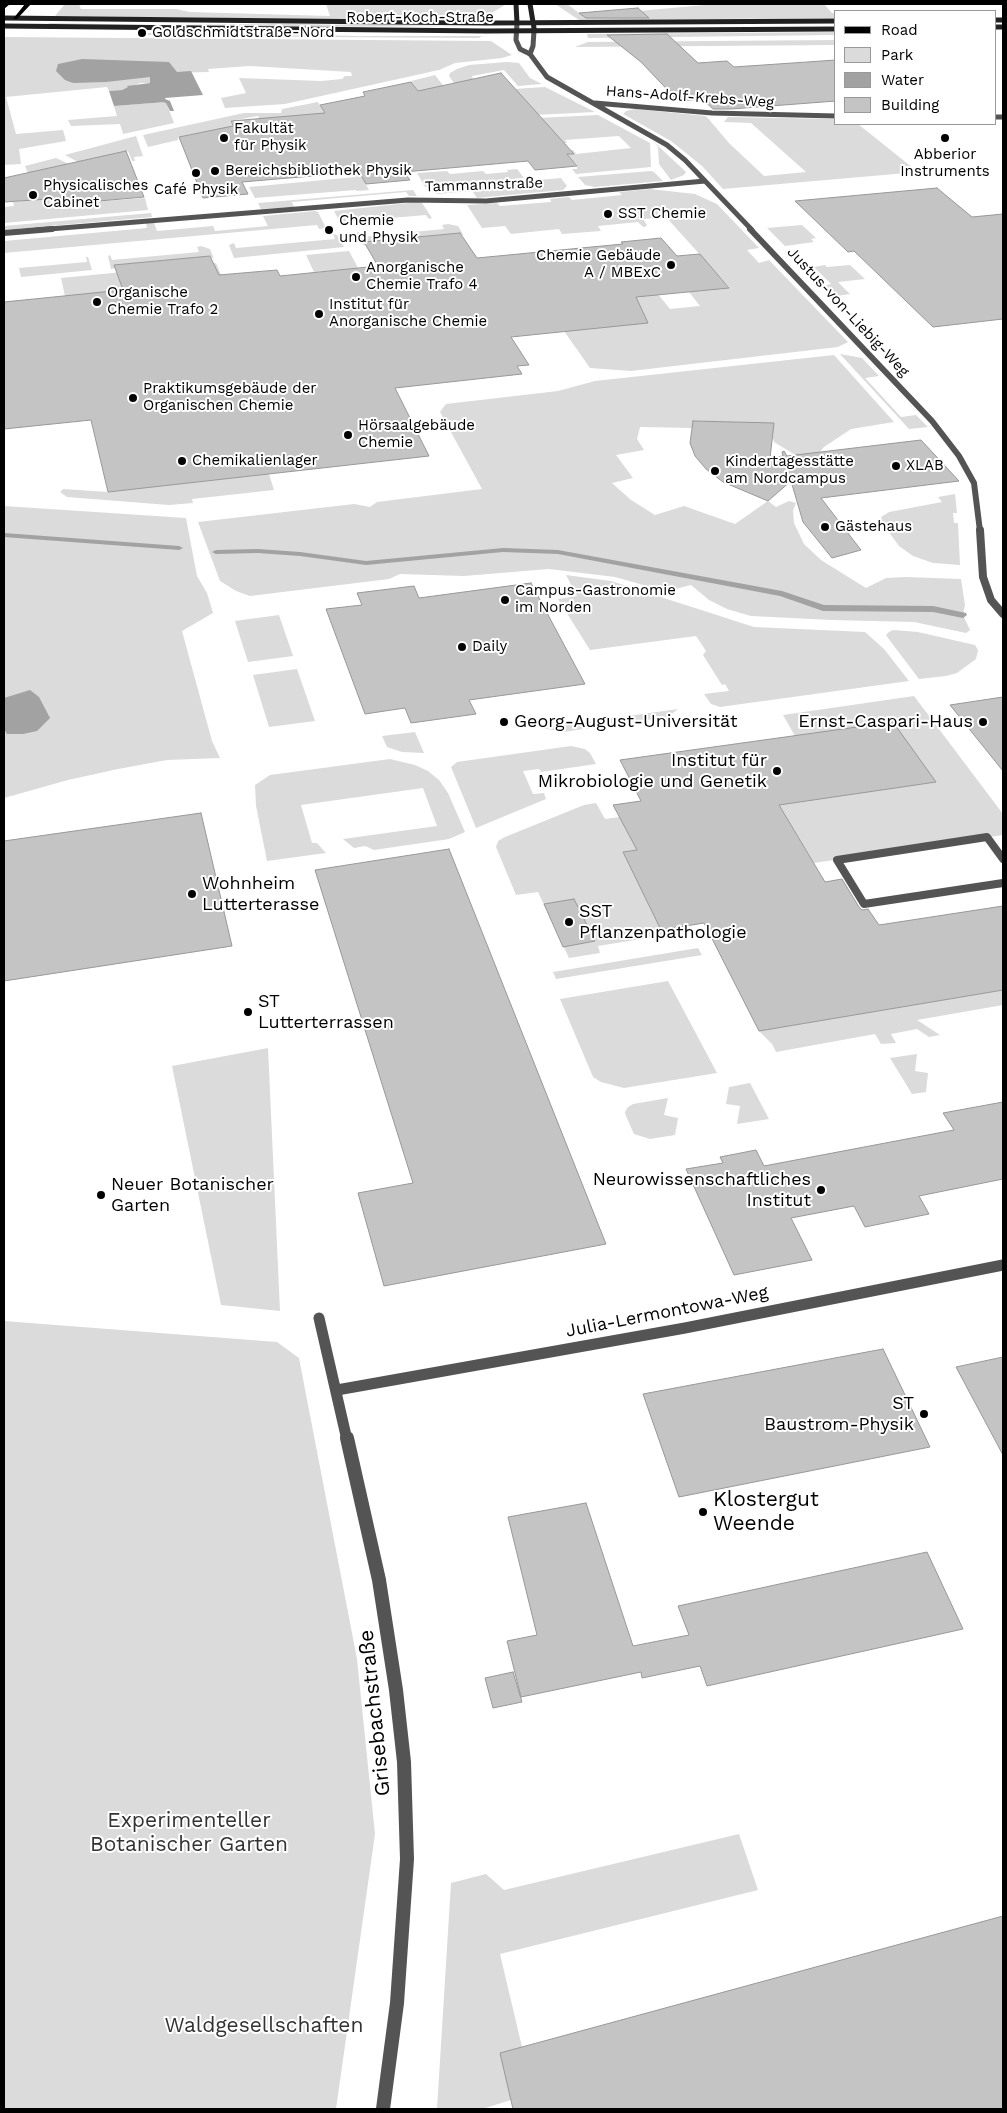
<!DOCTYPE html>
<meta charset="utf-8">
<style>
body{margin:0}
#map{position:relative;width:1007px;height:2113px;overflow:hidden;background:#fff;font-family:"Work Sans",sans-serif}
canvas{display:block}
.frame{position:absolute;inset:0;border:5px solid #000;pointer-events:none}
.legend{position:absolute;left:834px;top:10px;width:162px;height:115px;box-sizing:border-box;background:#fff;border:1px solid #999;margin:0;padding:6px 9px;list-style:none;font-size:15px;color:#000}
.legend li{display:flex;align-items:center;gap:10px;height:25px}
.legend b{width:25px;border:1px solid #999}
</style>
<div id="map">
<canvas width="1007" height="2113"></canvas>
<div class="frame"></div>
<ul class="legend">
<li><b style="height:6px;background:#000"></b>Road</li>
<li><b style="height:14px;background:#dbdbdb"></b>Park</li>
<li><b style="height:14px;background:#a2a2a2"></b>Water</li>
<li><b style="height:14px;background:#c4c4c4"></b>Building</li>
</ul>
</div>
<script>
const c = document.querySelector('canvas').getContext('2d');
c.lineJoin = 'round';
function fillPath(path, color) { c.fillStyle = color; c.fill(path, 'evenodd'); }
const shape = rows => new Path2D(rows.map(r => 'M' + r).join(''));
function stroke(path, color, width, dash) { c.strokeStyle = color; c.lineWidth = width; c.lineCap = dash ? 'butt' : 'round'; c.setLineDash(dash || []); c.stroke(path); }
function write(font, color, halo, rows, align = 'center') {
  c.font = font + ' "Work Sans",sans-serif'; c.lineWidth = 4; c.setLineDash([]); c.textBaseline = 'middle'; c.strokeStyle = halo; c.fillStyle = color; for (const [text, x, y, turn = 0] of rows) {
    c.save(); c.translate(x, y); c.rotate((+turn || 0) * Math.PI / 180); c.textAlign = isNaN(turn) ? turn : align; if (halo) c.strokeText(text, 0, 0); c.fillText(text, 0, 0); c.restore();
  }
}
fillPath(shape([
 [65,4,79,4,81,9,176,9,190,12,330,16,326,4,505,5,478,21,55,16],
 [555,4,567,4,583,16,716,4,824,4,832,13,836,13,836,18,579,20],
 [49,23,159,25,286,24,479,26,263,27,48,25],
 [209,32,357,36,482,36,479,38,319,37,148,35,148,33],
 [836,32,836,35,588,38,587,34],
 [6,37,491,41,512,55,502,58,455,63,439,70,285,104,225,108,221,98,246,93,239,78,321,81,342,79,345,76,352,76,351,72,250,66,208,69,209,72,169,73,150,81,150,83,140,83,122,90,109,91,107,87,6,97,16,134,63,130,66,141,19,149,21,164,4,165,4,38],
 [836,40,836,45,575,47,588,42],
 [507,62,519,63,530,78,542,84,518,86,504,70,472,76,473,79,456,86,449,76,450,73,457,69,469,65],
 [435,75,448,92,431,108,411,81],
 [545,87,595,112,535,115,514,89],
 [166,102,174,123,123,134,120,124,71,126,68,120,117,116,114,106],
 [318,102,325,114,300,115,272,144,258,116,230,121,233,128,220,131,219,129,178,137,178,140,148,147,143,135,244,113,281,113,282,109],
 [635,109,706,116,729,143,764,176,806,172,751,123,724,122,728,117,836,119,836,124,858,124,918,172,723,189,702,166,671,141,623,114,626,111],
 [598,115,650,143,651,167,576,174,572,169,577,169,577,165,565,151,573,150,576,154,631,148,619,136,565,140,567,143,559,144,537,118],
 [136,136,143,156,134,157,135,161,132,161,128,151,78,162,65,155],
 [654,142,686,172,684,175,671,180,659,164,658,147],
 [56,158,69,164,28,173,25,166],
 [517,169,524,178,425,187,417,173,447,171,450,174,483,171,486,174,508,172,507,170],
 [651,171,654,172,663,181,595,187,585,185,578,177],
 [360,174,369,190,357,191,356,190,255,198,249,187,356,177,356,175],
 [561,178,567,186,563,190,477,198,472,191,437,194,434,189],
 [650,189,695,194,717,204,759,248,747,250,759,263,769,260,848,342,838,347,631,371,590,368,564,331,615,280,644,277,670,309,700,306,689,292,729,287,666,217,643,219,647,225,645,227,643,227,638,222,598,226,601,231,562,234,559,229,511,234,505,226,482,228,467,205,497,203,500,206,551,202,550,199,569,197,572,200,622,195,619,192],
 [413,190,417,196,409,196,406,192,292,202,294,207,261,209,258,203],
 [62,197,64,204,145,198,148,210,4,223,4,207,14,206,13,202],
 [417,202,422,203,432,218,429,219,426,215,343,222,345,227,342,226,334,211],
 [315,211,318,212,326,228,319,229,317,225,4,253,4,241,147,228,146,223,154,223,157,231,213,226,215,231,268,226,263,216],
 [151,213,152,217,4,230,4,226],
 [448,224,458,226,464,236,460,233,365,242,366,245,363,245,356,233,359,232,362,237,444,229,442,225],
 [802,225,816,238,811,239,814,242,785,246,767,228],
 [333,234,337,235,344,247,234,258,229,245,234,243,236,248,335,239],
 [201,246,210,249,214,259,210,256,115,265,116,268,111,269,108,256,110,255,112,260,199,252,197,247],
 [349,251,365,281,341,270,314,272,306,255],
 [86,257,88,257,92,270,21,277,19,268,87,262],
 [216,263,222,277,243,302,65,296,61,278],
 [825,265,827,267,850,265,865,279,838,282,850,294,837,296,826,285,831,284,814,267],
 [840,354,862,358,879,376,865,378,901,417,916,415,928,427,909,429],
 [834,355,894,422,851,429,824,447,810,464,774,442,772,436,773,423,695,421,692,428,640,427,637,439,644,450,616,455,633,478,612,483,631,500,655,515,684,506,735,524,768,501,776,507,789,501,796,503,793,511,794,523,804,544,821,560,866,588,886,578,906,577,961,579,965,605,963,615,970,630,966,633,914,622,832,620,751,616,727,609,709,600,691,585,679,588,671,593,615,577,549,569,464,576,400,574,389,579,250,596,236,591,220,581,198,522,354,504,370,507,377,502,482,489,440,412,446,404,558,391,595,381],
 [269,474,274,490,192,499,193,503,169,505,67,497,60,492,63,489,108,492],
 [955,494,957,513,953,513,954,523,958,523,960,565,933,563,913,556,899,546,883,524,881,517,889,512,942,502,938,497],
 [4,506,186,518,197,576,207,593,213,613,182,631,212,741,220,758,167,760,118,769,68,780,4,798],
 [566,575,611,581,754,627,865,632,884,649,909,681,720,707,711,704,704,694,729,691,725,684,722,685,703,655,706,651,696,636,590,650,558,599,577,596],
 [279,615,293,656,248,662,235,621],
 [893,630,918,632,975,645,978,650,976,659,957,673,946,676,919,679,888,638,886,635,889,632],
 [297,669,315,721,269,727,253,675],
 [914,696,1003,814,1003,835,814,863,779,805,935,782,795,736,783,715],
 [678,709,668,717,563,732,542,728],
 [415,732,424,753,402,752,387,747,382,736],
 [571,746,585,749,590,753,596,764,541,772,539,769,523,771,533,794,544,793,546,799,476,828,451,767,457,762],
 [390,759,415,765,428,771,439,780,448,793,465,832,449,839,374,850,365,846,354,848,343,839,437,826,423,788,301,805,312,843,317,843,326,853,267,861,256,806,255,785,270,775],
 [596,803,605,819,648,813,687,842,623,852,661,930,666,935,598,946,600,953,569,958,538,892,516,895,496,847,498,841,505,837,584,805],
 [698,948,702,955,556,979,553,972],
 [668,981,717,1073,624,1088,601,1082,593,1077,560,999],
 [1003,990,1003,1005,917,1020,940,1035,929,1037,917,1029,891,1034,896,1043,881,1044,875,1034,776,1052,772,1044,759,1031],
 [268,1048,280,1311,221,1305,172,1066],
 [917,1054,915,1071,928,1073,926,1092,912,1094,890,1058],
 [750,1083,769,1119,737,1124,740,1106,726,1104,729,1087],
 [668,1098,664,1115,678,1118,675,1135,650,1139,634,1134,626,1116,625,1112,628,1107,633,1104],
 [4,1321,277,1342,299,1358,357,1659,375,1834,336,2109,4,2109],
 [739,1834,758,1890,500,1954,522,2047,511,2100,482,2109,437,2109,451,1883,486,1874,504,1890]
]), '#dbdbdb');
fillPath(shape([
 [82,59,169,62,177,72,191,71,203,95,165,98,166,102,114,106,109,91,122,90,128,87,127,86,150,83,150,77,106,82,73,83,65,80,56,71,58,64],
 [30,690,39,697,50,718,37,731,23,734,7,734,4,729,4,698]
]), '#a2a2a2');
fillPath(shape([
 [165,99,170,101,174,111,170,111,166,103,163,102,165,99],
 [4,533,179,546,183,548,179,550,4,537,4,533],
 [503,548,558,550,782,591,824,605,933,606,966,613,967,615,963,618,933,612,823,611,780,596,558,554,503,552,366,565,300,556,258,553,216,554,212,552,216,550,258,549,300,552,366,561,503,548]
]), '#a2a2a2');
const building = shape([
 [638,8,649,18,586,18,579,13,638,8],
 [667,34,698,63,727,61,734,67,836,60,836,101,731,109,713,109,702,99,678,101,641,62,607,35,667,34],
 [501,73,574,154,567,154,577,166,535,170,528,161,404,172,410,180,366,184,359,172,242,182,248,194,203,198,179,137,233,126,231,121,325,113,320,105,365,96,363,92,411,82,418,91,501,73],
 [126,151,144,197,65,204,63,198,4,202,4,178,126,151],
 [937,188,972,217,1003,214,1003,319,933,327,854,251,848,252,795,201,937,188],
 [460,233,477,258,623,244,621,242,661,238,677,256,700,254,729,288,636,297,648,323,511,337,529,365,517,366,522,374,395,388,429,456,108,492,91,420,4,429,4,302,123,290,114,265,210,256,219,275,277,270,280,276,378,266,364,242,460,233],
 [693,421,774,423,770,458,783,456,782,452,784,451,787,456,921,440,959,481,821,498,861,550,832,558,803,522,791,481,768,501,723,482,706,469,695,456,690,443,693,421],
 [531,583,585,684,469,700,476,714,411,723,405,708,365,714,326,609,362,605,357,593,414,586,419,598,531,583],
 [1003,697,1003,771,950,705,1003,697],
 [893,722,936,782,779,805,825,882,842,879,859,907,862,910,868,909,879,925,1003,906,1003,990,759,1031,704,923,661,930,623,852,637,850,613,805,641,801,620,760,893,722],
 [201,813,232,946,4,981,4,841,201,813],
 [449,849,606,1244,384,1286,358,1193,413,1183,315,870,449,849],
 [574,899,595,941,563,947,544,904,574,899],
 [1003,1102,1003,1179,919,1196,929,1214,865,1227,854,1206,791,1218,812,1260,734,1275,686,1169,723,1163,720,1157,756,1150,764,1166,954,1130,943,1113,1003,1102],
 [883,1349,930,1447,679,1497,643,1394,883,1349],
 [1003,1357,1003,1455,956,1367,1003,1357],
 [586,1503,633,1646,689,1635,678,1606,927,1552,963,1629,707,1686,700,1666,642,1678,641,1672,521,1697,507,1641,537,1635,508,1517,586,1503],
 [513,1672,522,1702,493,1708,485,1678,513,1672],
 [1003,1916,1003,2109,513,2109,500,2053,1003,1916]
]);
fillPath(building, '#c4c4c4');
stroke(building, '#989898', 1);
stroke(shape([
 [517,23,516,40,520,49,530,54,547,77,667,145,685,160,752,230],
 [530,54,533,46,534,31],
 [595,103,712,113,836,116],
 [996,117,1003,117],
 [37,230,408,200,486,201,705,181]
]), '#545454', 5);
stroke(shape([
 [750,229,932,421,959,456,974,483,980,531],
 [4,233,52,229]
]), '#545454', 6);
stroke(shape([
 [980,530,983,577,991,600,1003,614],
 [1003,859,987,837,837,860,864,904,1003,883]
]), '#545454', 8);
stroke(shape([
 [319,1318,347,1440],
 [337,1390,685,1328,1003,1265]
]), '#545454', 11);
stroke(shape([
 [347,1438,379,1580,396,1690,404,1762,407,1859,397,2003,383,2109]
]), '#545454', 14);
stroke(shape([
 [516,4,517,23],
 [530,4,534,28],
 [4,18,487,23,836,21],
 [996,20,1003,20],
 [4,26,486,31,836,29],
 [996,27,1003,27]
]), '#212121', 5);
fillPath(shape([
 [4,4,10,4,4,9,4,4],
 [25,4,31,4,17,19,13,19,25,4]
]), '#000');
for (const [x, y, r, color] of [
 [142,33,5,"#000"],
 [224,138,5,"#000"],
 [945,138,5,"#000"],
 [215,171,5,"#000"],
 [196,173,5,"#000"],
 [33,195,5,"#000"],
 [608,214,5,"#000"],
 [329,230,5,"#000"],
 [671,265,5,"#000"],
 [356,277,5,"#000"],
 [97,302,5,"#000"],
 [319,314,5,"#000"],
 [133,398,5,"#000"],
 [348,435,5,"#000"],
 [182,461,5,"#000"],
 [896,466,5,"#000"],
 [715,471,5,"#000"],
 [825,527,5,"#000"],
 [505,600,5,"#000"],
 [462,647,5,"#000"],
 [504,722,5,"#000"],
 [983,722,5,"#000"],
 [777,771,5,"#000"],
 [192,894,5,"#000"],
 [569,922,5,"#000"],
 [248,1012,5,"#000"],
 [821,1190,5,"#000"],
 [101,1195,5,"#000"],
 [924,1414,5,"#000"],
 [703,1512,5,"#000"]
]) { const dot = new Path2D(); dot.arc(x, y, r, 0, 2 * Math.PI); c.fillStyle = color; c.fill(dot); stroke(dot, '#fff', 2); }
write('15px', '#000', '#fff', [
 ["Robert-Koch-Straße",420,18],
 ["Hans-Adolf-Krebs-Weg",690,97,4],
 ["Tammannstraße",484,185,-2],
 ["Justus-von-Liebig-Weg",848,312,47]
]);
write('15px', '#000', '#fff', [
 ["Goldschmidtstraße-Nord",152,33],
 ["Fakultät",234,129],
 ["für Physik",234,146],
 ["Abberior",945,155,"center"],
 ["Instruments",945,172,"center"],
 ["Bereichsbibliothek Physik",225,171],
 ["Physicalisches",43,186],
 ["Cabinet",43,203],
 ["Café Physik",196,190,"center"],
 ["SST Chemie",618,214],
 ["Chemie",339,221],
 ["und Physik",339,238],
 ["Chemie Gebäude",661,256,"right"],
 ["A / MBExC",661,273,"right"],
 ["Anorganische",366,268],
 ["Chemie Trafo 4",366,285],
 ["Organische",107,293],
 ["Chemie Trafo 2",107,310],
 ["Institut für",329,305],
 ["Anorganische Chemie",329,322],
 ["Praktikumsgebäude der",143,389],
 ["Organischen Chemie",143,406],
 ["Hörsaalgebäude",358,426],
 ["Chemie",358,443],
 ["Chemikalienlager",192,461],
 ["Kindertagesstätte",725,462],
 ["am Nordcampus",725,479],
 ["XLAB",906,466],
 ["Gästehaus",835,527],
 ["Campus-Gastronomie",515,591],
 ["im Norden",515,608],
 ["Daily",472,647]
], 'left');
write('18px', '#000', '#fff', [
 ["Georg-August-Universität",514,722],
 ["Ernst-Caspari-Haus",973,722,"right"],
 ["Institut für",767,761,"right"],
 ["Mikrobiologie und Genetik",767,782,"right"],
 ["Wohnheim",202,884],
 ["Lutterterasse",202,905],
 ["SST",579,912],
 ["Pflanzenpathologie",579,933],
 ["ST",258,1002],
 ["Lutterterrassen",258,1023],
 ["Neurowissenschaftliches",811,1180,"right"],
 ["Institut",811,1201,"right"],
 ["Neuer Botanischer",111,1185],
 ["Garten",111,1206],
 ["ST",914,1404,"right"],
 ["Baustrom-Physik",914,1425,"right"]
], 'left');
write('18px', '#000', '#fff', [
 ["Julia-Lermontowa-Weg",667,1312,-11]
]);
write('21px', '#000', '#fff', [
 ["Klostergut",713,1500],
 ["Weende",713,1524]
], 'left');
write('21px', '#000', '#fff', [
 ["Grisebachstraße",375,1713,-96]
]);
write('21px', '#323232', '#fff', [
 ["Experimenteller",189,1821],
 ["Botanischer Garten",189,1845],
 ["Waldgesellschaften",264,2026]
]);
</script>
